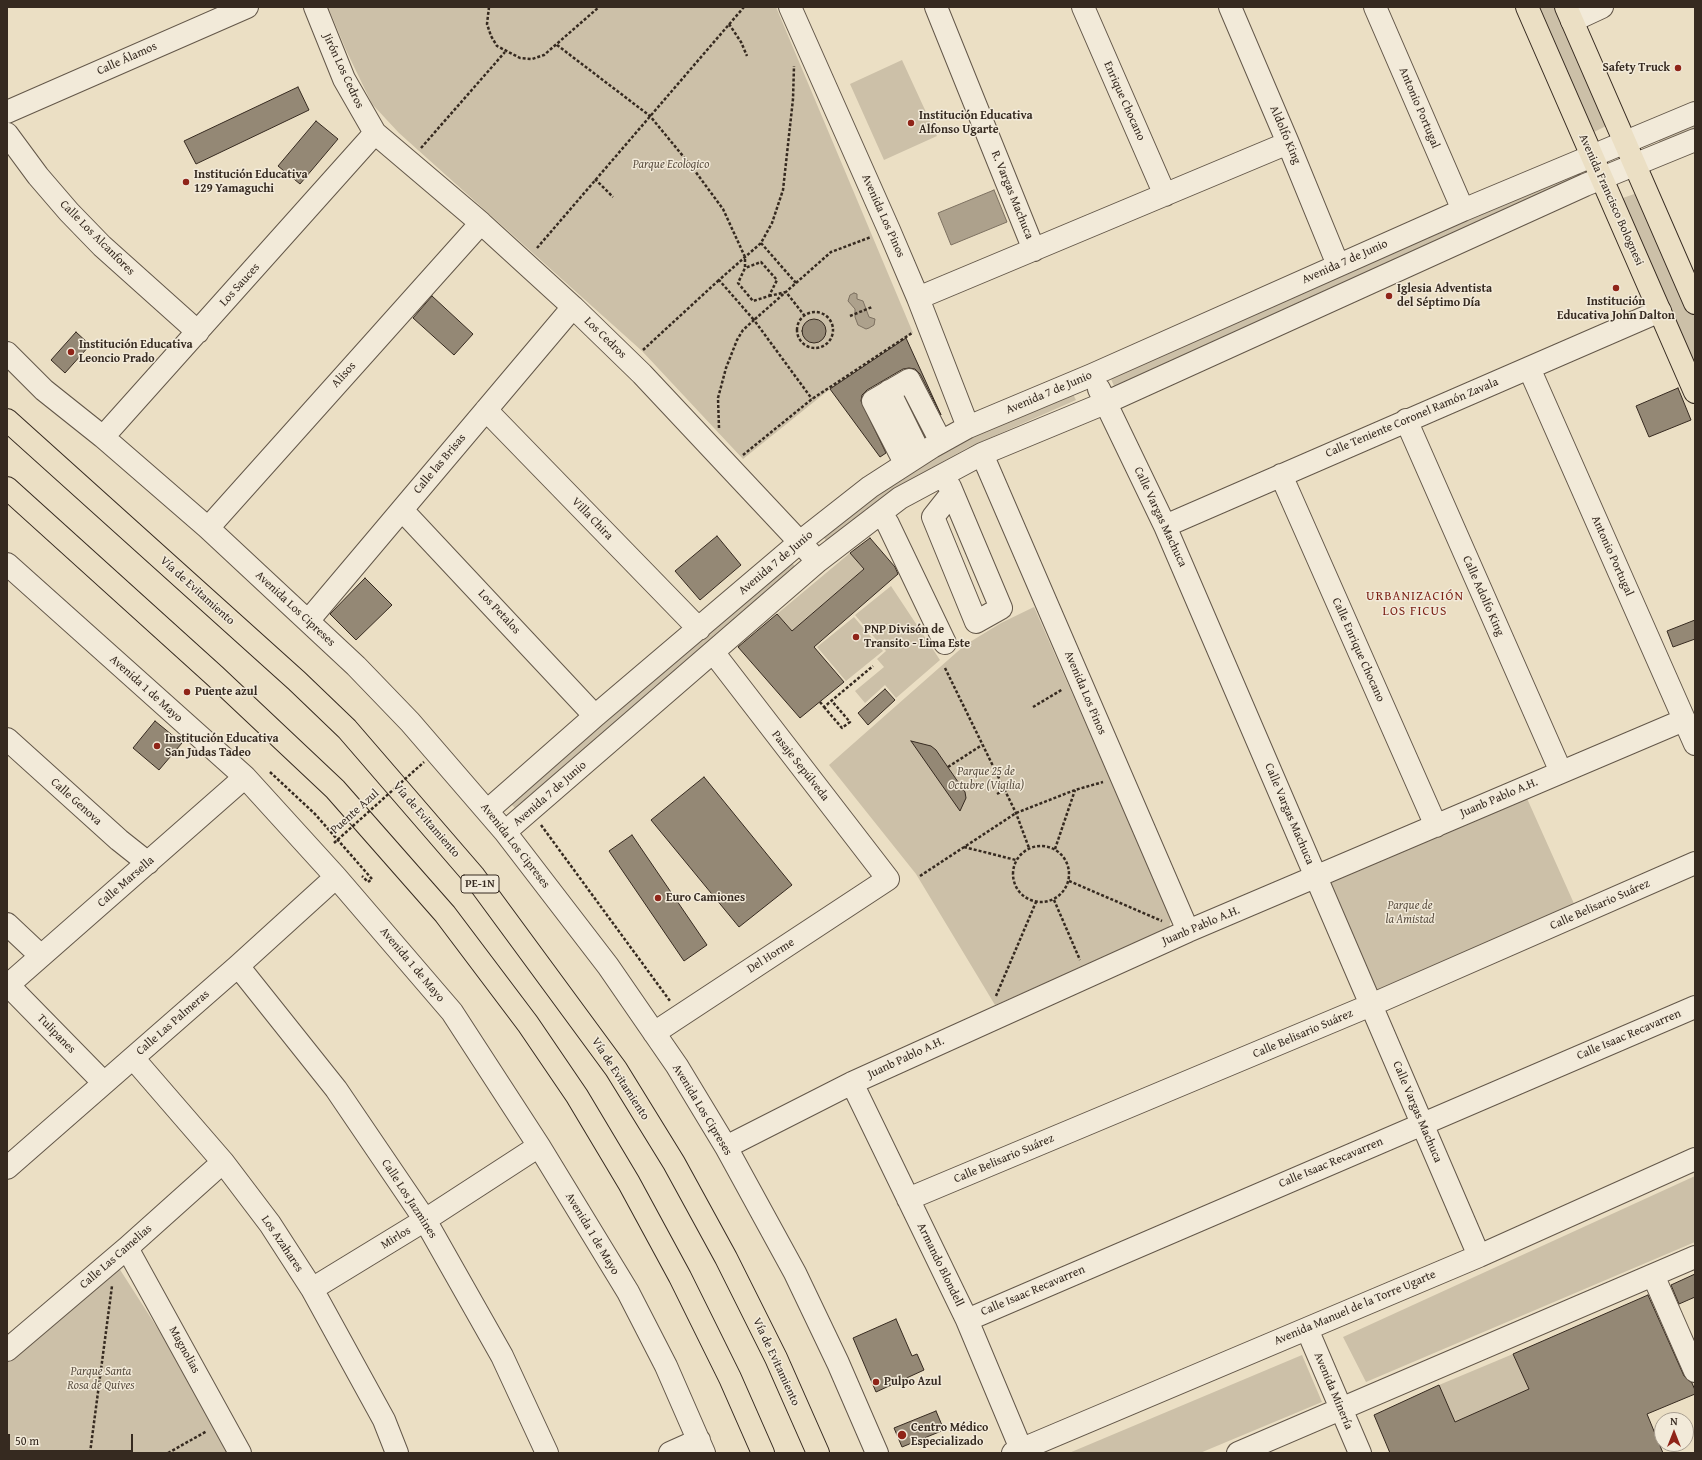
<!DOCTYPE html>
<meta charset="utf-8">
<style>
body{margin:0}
#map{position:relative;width:1702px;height:1460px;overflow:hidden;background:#ebdfc4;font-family:"Gentium Book Plus",serif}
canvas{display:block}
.frame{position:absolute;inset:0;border:8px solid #362a20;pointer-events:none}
.north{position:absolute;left:1654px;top:1412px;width:40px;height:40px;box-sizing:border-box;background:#f2ead9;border:1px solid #a79d8f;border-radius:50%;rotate:0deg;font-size:11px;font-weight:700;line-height:16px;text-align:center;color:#362a20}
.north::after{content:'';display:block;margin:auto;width:14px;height:18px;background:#8f2418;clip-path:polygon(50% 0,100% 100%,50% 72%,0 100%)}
.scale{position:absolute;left:8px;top:1434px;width:125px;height:18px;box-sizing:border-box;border:2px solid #362a20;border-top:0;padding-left:5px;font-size:12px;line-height:14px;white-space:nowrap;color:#362a20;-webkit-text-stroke:3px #f2ead9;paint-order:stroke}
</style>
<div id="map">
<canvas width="1702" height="1460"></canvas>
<div class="frame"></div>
<div class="north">N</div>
<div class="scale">50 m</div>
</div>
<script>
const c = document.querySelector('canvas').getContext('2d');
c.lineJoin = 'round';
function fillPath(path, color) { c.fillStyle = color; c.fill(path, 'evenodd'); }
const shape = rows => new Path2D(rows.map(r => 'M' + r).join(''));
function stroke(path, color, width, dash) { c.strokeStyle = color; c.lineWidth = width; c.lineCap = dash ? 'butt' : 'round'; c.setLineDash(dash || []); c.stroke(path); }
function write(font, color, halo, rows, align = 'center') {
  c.font = font + ' "Gentium Book Plus",serif'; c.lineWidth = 3; c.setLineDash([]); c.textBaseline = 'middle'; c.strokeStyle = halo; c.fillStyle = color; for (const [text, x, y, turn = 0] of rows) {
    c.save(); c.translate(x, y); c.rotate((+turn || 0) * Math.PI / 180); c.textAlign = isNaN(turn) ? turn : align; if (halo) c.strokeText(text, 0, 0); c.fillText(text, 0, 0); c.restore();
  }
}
fillPath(shape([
 [328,7,776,7,913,333,830,389,743,459,642,351,399,133,372,104,346,50],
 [1537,7,1559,7,1610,124,1592,133],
 [902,60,937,136,884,160,850,84],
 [1695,121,1695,133,1662,148,1657,137],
 [1568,174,1574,184,1119,388,1114,386,1111,379,1112,375],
 [1640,192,1695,317,1695,372,1620,199],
 [1071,390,1076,400,967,448,919,475,888,495,828,543,821,534,846,514,961,439],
 [850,553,864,569,792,631,777,614],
 [789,560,798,569,520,813,509,802],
 [891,586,940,660,896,698,885,685,865,703,855,691,884,667,877,659,886,651,855,615],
 [1034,607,1171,918,1169,929,995,1005,916,874,829,765,965,645,1001,623],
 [854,617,883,651,846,681,817,647],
 [1525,794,1576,908,1373,1000,1329,878],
 [1695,1176,1695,1242,1366,1382,1343,1337],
 [117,1265,217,1421,233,1453,7,1453,7,1361],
 [1513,1354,1529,1389,1455,1422,1439,1385],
 [1302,1355,1322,1402,1200,1453,1069,1453]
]), '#ccc0a8');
const water = shape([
 [994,190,1007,222,951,245,938,213,994,190],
 [854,293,857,294,857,299,863,301,869,317,875,319,874,325,869,328,866,329,858,325,855,317,855,309,848,301,850,295,854,293]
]);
fillPath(water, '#ada18c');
stroke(water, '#7d7161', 1);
const building = shape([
 [298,87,309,110,196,164,184,141,298,87],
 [316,121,338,139,300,184,278,166,316,121],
 [432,296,473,334,454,355,413,318,432,296],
 '802 331a12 12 0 1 1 24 0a12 12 0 1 1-24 0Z',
 [76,332,90,345,65,373,51,360,76,332],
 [906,338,941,415,920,374,915,369,909,368,903,369,867,390,862,395,861,401,886,453,880,457,830,389,906,338],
 [1678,388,1691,420,1649,437,1636,406,1678,388],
 [717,536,741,565,700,600,675,571,717,536],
 [870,538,895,567,898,574,814,647,844,682,800,718,738,647,777,614,792,631,864,569,850,553,870,538],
 [365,578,392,605,356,640,330,614,365,578],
 [1695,620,1695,639,1673,647,1667,631,1695,620],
 [885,689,895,700,868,725,858,713,885,689],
 [155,721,182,743,159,770,133,748,155,721],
 [911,741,931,746,936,750,965,792,966,798,960,811,911,741],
 [704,777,792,885,739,927,651,820,704,777],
 [632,835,707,945,684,961,609,851,632,835],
 [1695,1274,1695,1297,1679,1304,1671,1285,1695,1274],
 [1648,1295,1684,1376,1692,1383,1695,1390,1695,1394,1647,1414,1663,1453,1390,1453,1374,1415,1439,1385,1455,1422,1529,1389,1513,1354,1648,1295],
 [896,1319,912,1356,917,1354,924,1370,876,1392,853,1338,896,1319],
 [936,1411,944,1430,902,1447,894,1428,936,1411]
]);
fillPath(building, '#948875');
stroke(building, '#362a20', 1);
const minor = shape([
 [315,7,344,79,375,133,481,223,573,307,642,374,810,553],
 [790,7,889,230,918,298,968,427],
 [936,7,1034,250],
 [1083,7,1165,195],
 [1230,7,1288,143,1338,265],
 [1375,7,1463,210],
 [1572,21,1602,7],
 [7,112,247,7],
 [7,134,38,176,69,212,102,246,198,332],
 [918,298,1288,143],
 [7,353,44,390,103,437,208,528,356,666,410,722,505,832,608,966,677,1066,726,1147,795,1273,838,1363,877,1453],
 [1529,368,1695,744],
 [1099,389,1165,526,1479,1256],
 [889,391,920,454],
 [486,410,699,629],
 [1406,420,1561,772],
 [103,437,375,133],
 [982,454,1188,931],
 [905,463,873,401,909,380,941,442],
 [1281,475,1436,826],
 [942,476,950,487,1001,608,976,622,933,517,952,493],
 [402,510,595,716],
 [881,513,888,524,945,643],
 [1165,526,1660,311],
 [208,528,481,223],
 [7,564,245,777,336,877,452,1012,539,1146,628,1292,666,1366,704,1453],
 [308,621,573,307],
 [7,739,119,840,148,863],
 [487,811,595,716,800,542,870,487,932,447,968,427,1092,375,1463,210,1695,113],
 [505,832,818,561,900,498,982,454,1105,403,1585,185,1695,140],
 [7,924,41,956],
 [238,966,336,1089,425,1220,502,1356,547,1453],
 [8,985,104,1083],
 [7,986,245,777],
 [654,1033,888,879,713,652],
 [133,1058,223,1162,270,1224,312,1289,384,1420,397,1453],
 [852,1083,967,1320,1021,1449],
 [726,1147,852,1083,1188,931,1684,720],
 [7,1168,238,966,336,877],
 [908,1199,1371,1005,1695,863],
 [127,1248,240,1453],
 [1653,1275,1695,1371],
 [312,1289,425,1220,539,1146],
 [967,1320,1695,1007],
 [1307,1329,1360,1453],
 [7,1350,127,1248,223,1162],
 [670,1453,699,1440],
 [1013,1453,1479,1256,1695,1159],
 [1238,1453,1695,1257]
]);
const major = shape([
 [1527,7,1695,392],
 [1566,7,1695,303]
]);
const highway = shape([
 [7,420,297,681,347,729,474,876,616,1069,674,1163,726,1258,776,1358,818,1453],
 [7,488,215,676,335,789,445,914,528,1024,577,1096,629,1183,680,1277,730,1378,763,1453]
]);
stroke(minor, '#635749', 24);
stroke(major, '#362a20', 24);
stroke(highway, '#362a20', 24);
stroke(shape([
 [489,7,487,24,491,36,497,46,520,58,532,59,544,55,599,7],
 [729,24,741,42,747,56],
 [557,45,650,116,692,167,723,209,745,257,745,268,738,283,753,301,769,296,777,280,761,262,745,268],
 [421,148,505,52],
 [595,179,613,197],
 [761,243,796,283,754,320,719,280,761,243,772,223,783,190,793,99,794,66],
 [537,248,744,7],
 [796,283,831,252,871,237],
 [769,296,786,292,804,315],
 '797 330a18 18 0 1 1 36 0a18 18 0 1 1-36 0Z',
 [850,316,872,307],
 [643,350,719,280],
 [719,428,718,398,726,368,737,340,743,330,754,320,812,399],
 [743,455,812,399,912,333],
 [945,668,1016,813,1029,848],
 [820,702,824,707,873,666],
 [824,707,842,728,850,722,831,700],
 [1033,707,1063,689],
 [948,767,982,745],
 [270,772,315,814,372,879,368,882,362,876],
 [997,794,1004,790],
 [541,825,670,1001],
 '1013 874a28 28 0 1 1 56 0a28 28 0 1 1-56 0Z',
 [964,847,1016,860],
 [1055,849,1075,790],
 [920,876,1016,813,1075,790,1103,782],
 [1069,881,1162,921],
 [1054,900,1080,960],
 [996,996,1036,902],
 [90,1453,112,1286],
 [168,1453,207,1431]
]), '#362a20', 2.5, [3, 2]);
stroke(minor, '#f2ead9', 22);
stroke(major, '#ebdfc4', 22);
stroke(highway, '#ebdfc4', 22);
stroke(shape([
 [334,843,424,762]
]), '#362a20', 2.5, [3, 2]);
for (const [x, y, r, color] of [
 [1678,68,4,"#8f2418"],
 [911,123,4,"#8f2418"],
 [186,182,4,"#8f2418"],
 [1616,288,4,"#8f2418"],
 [1389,296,4,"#8f2418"],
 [71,352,4,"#8f2418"],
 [856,637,4,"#8f2418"],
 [187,692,4,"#8f2418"],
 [157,746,4,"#8f2418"],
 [658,898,4,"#8f2418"],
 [876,1382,4,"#8f2418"],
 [902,1435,5,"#8f2418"]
]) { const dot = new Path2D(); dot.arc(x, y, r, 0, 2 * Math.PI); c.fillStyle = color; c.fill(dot); stroke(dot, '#f2ead9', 1.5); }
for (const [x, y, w] of [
 [480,884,38]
]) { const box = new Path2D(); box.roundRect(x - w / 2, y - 9, w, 18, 3); c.fillStyle = '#f2ead9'; c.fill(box); stroke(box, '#362a20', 1); }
write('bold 11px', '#362a20', null, [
 ["PE-1N",480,884]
]);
write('12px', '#362a20', '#f2ead9', [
 ["Calle Álamos",127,59,-24],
 ["Jirón Los Cedros",343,71,65],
 ["Enrique Chocano",1124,101,66],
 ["Antonio Portugal",1419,108,67],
 ["Aldolfo King",1285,135,67],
 ["R. Vargas Machuca",1012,195,68],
 ["Avenida Francisco Bolognesi",1611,200,66],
 ["Avenida Los Pinos",883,216,66],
 ["Calle Los Alcanfores",97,238,45],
 ["Avenida 7 de Junio",1345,262,-24],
 ["Los Sauces",240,285,-48],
 ["Los Cedros",605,338,44],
 ["Alisos",344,375,-48],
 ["Avenida 7 de Junio",1049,393,-23],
 ["Calle Teniente Coronel Ramón Zavala",1412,418,-23],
 ["Calle las Brisas",440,464,-50],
 ["Calle Vargas Machuca",1160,517,65],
 ["Villa Chira",592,519,46],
 ["Antonio Portugal",1612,556,66],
 ["Avenida 7 de Junio",776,563,-40],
 ["Vía de Evitamiento",197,591,42],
 ["Calle Adolfo King",1483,596,66],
 ["Avenida Los Cipreses",295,609,43],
 ["Los Petalos",499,612,47],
 ["Calle Enrique Chocano",1358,650,66],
 ["Avenida 1 de Mayo",146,689,42],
 ["Avenida Los Pinos",1085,693,67],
 ["Pasaje Sepúlveda",800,766,52],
 ["Avenida 7 de Junio",550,794,-41],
 ["Juanb Pablo A.H.",1499,798,-23],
 ["Calle Genova",76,802,42],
 ["Puente Azul",355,812,-42],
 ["Calle Vargas Machuca",1289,814,67],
 ["Vía de Evitamiento",426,820,49],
 ["Avenida Los Cipreses",515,846,52],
 ["Calle Marsella",126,882,-41],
 ["Calle Belisario Suárez",1600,905,-24],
 ["Juanb Pablo A.H.",1201,926,-23],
 ["Del Horme",771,956,-33],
 ["Avenida 1 de Mayo",412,965,50],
 ["Calle Las Palmeras",173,1023,-41],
 ["Tulipanes",56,1034,46],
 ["Calle Belisario Suárez",1303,1034,-23],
 ["Calle Isaac Recavarren",1629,1035,-23],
 ["Juanb Pablo A.H.",906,1058,-25],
 ["Vía de Evitamiento",620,1079,57],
 ["Avenida Los Cipreses",702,1110,59],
 ["Calle Vargas Machuca",1417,1112,67],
 ["Calle Belisario Suárez",1004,1159,-23],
 ["Calle Isaac Recavarren",1331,1163,-23],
 ["Calle Los Jazmines",409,1199,57],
 ["Avenida 1 de Mayo",592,1234,59],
 ["Mirlos",396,1238,-31],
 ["Los Azahares",282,1244,56],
 ["Calle Las Camelias",116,1257,-41],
 ["Armando Blondell",940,1265,64],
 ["Calle Isaac Recavarren",1033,1291,-23],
 ["Avenida Manuel de la Torre Ugarte",1355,1308,-23],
 ["Magnolias",184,1350,61],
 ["Vía de Evitamiento",776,1362,65],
 ["Avenida Minería",1333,1391,67]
]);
write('bold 12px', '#362a20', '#f2ead9', [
 ["Safety Truck",1670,68,"right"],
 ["Institución Educativa",919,116],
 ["Alfonso Ugarte",919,130],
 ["Institución Educativa",194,175],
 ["129 Yamaguchi",194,189],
 ["Iglesia Adventista",1397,289],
 ["del Séptimo Día",1397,303],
 ["Institución",1616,302,"center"],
 ["Educativa John Dalton",1616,316,"center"],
 ["Institución Educativa",79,345],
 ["Leoncio Prado",79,359],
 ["PNP Divisón de",864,630],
 ["Transito - Lima Este",864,644],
 ["Puente azul",195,692],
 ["Institución Educativa",165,739],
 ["San Judas Tadeo",165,753],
 ["Euro Camiones",666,898],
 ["Pulpo Azul",884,1382],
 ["Centro Médico",911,1428],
 ["Especializado",911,1442]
], 'left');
write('italic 12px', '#5c5042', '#f2ead9', [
 ["Parque Ecologico",671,165],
 ["Parque 25 de",986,772],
 ["Octubre (Vigilia)",986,786],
 ["Parque de",1410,906],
 ["la Amistad",1410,920],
 ["Parque Santa",101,1372],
 ["Rosa de Quives",101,1386]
]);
c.letterSpacing = '1px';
write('13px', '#7a1f14', '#f2ead9', [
 ["URBANIZACIÓN",1415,597],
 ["LOS FICUS",1415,612]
]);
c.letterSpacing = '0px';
</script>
